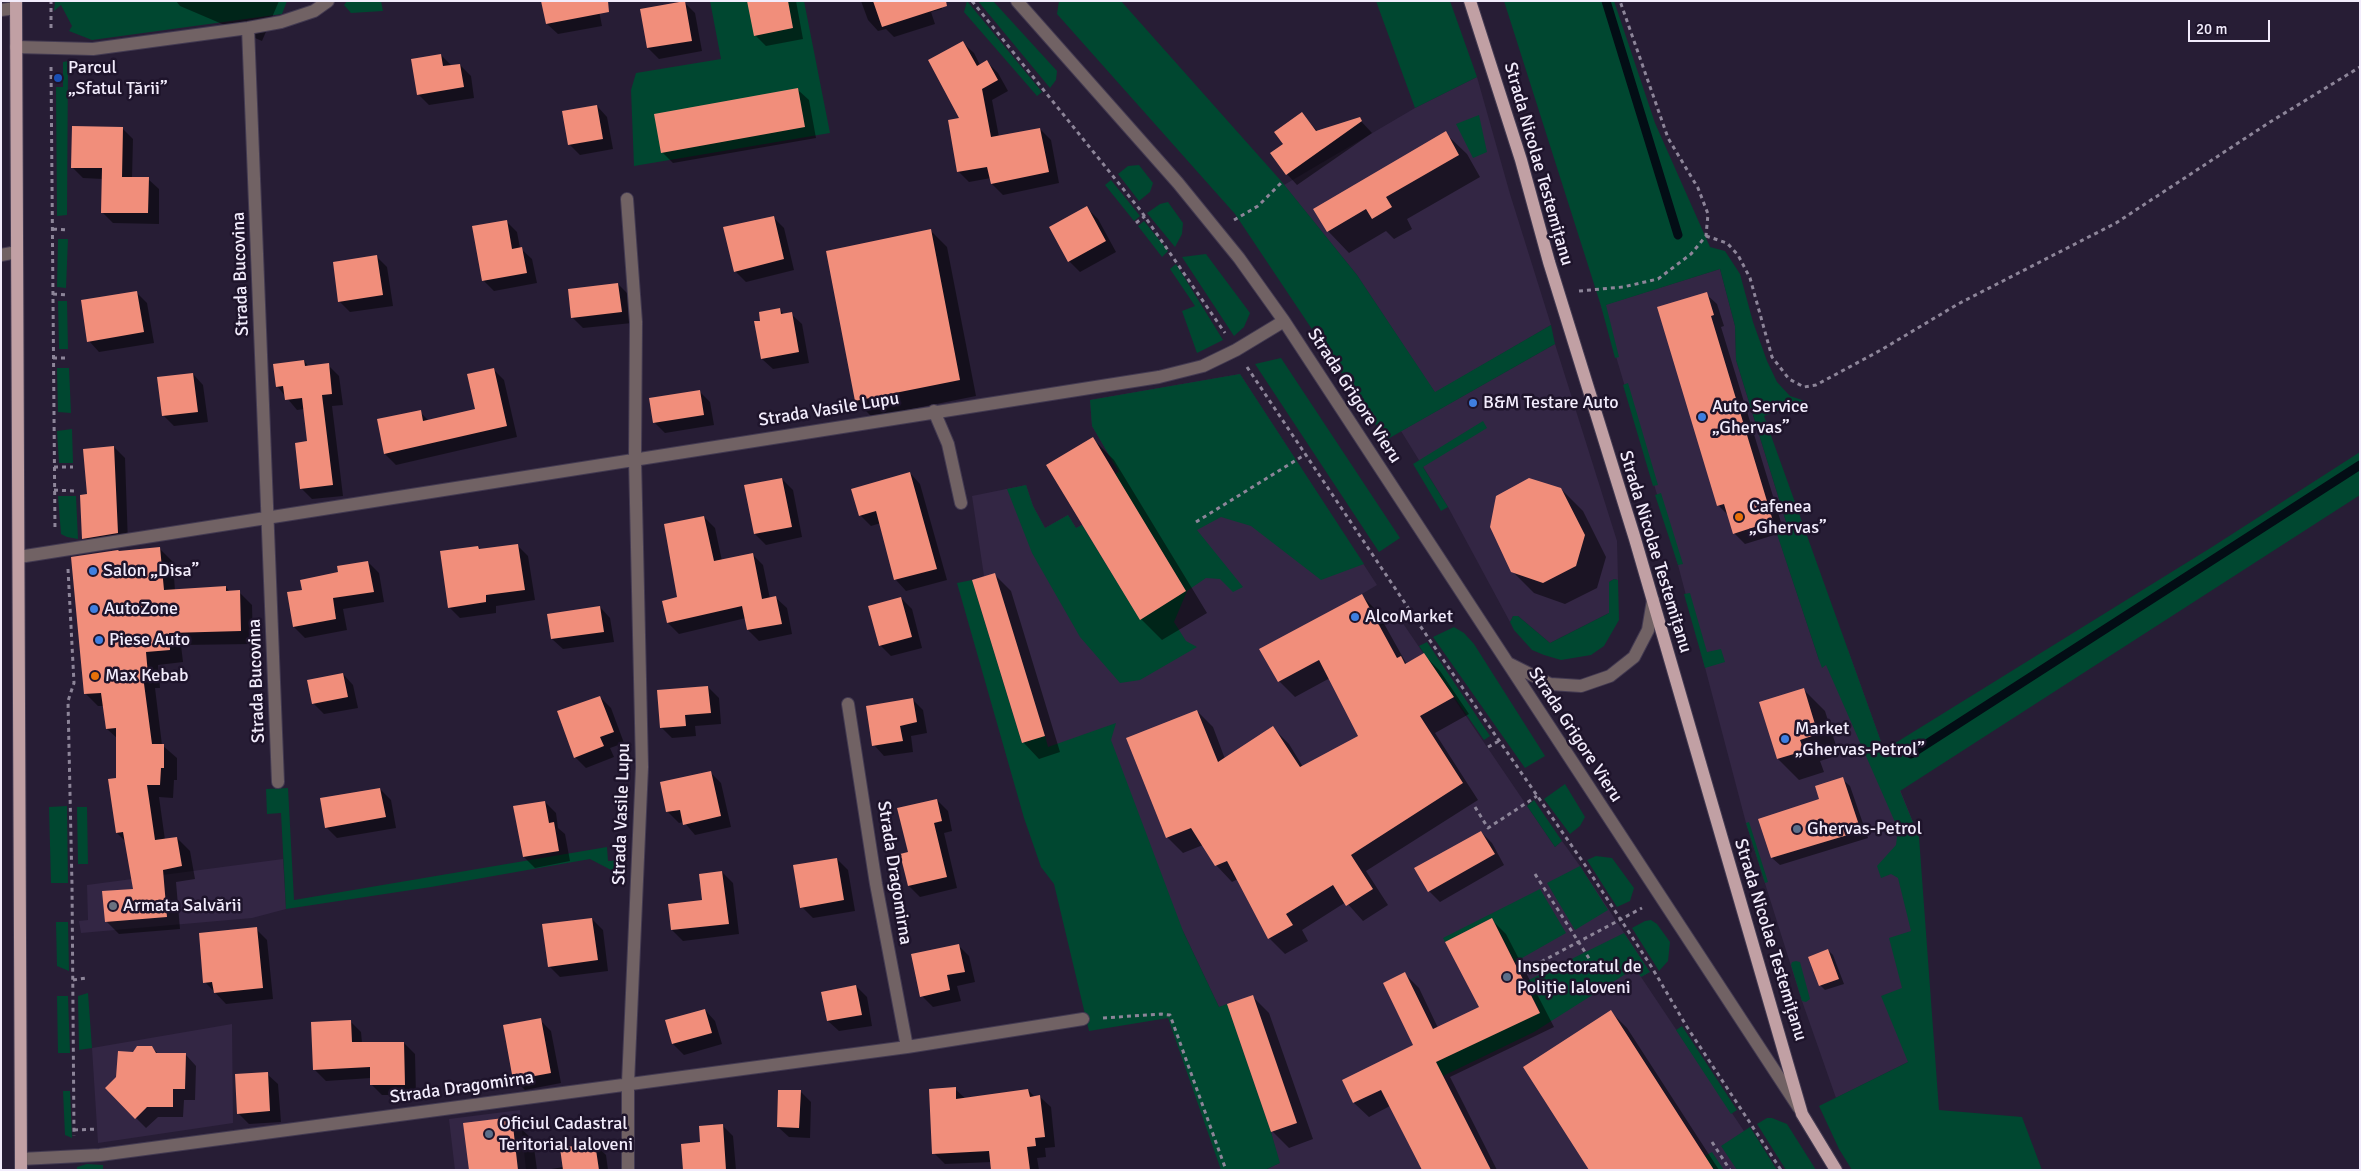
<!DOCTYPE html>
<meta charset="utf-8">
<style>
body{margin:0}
#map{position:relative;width:2361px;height:1171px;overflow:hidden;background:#271d35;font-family:Signika,sans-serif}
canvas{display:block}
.frame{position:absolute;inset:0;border:2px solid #f2ecfc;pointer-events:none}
.scale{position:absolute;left:2188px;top:20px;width:82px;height:22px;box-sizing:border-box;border:2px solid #f2ecfc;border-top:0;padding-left:6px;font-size:15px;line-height:18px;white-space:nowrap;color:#f2ecfc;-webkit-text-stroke:4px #1e142b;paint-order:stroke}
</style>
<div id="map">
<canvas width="2361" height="1171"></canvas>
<div class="frame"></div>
<div class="scale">20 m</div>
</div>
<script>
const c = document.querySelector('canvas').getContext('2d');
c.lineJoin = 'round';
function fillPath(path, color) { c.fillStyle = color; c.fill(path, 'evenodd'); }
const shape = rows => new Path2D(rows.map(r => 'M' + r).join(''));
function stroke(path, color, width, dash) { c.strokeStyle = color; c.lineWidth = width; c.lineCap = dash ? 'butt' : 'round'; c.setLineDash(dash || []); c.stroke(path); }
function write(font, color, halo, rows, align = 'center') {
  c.font = font + ' Signika,sans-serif'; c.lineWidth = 5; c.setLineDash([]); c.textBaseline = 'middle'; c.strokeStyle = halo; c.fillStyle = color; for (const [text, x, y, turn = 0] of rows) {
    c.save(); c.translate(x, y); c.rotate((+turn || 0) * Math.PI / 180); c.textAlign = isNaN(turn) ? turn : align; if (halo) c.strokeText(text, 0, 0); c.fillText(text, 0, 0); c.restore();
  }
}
fillPath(shape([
 [1477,77,1510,194,1551,325,1435,393,1357,275,1284,185,1415,108],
 [1720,269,1735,326,1736,360,1787,525,1776,530,1819,660,1848,650,1884,750,1919,837,1908,1062,1836,1098,1802,1001,1746,823,1678,565,1601,306],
 [1555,344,1617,541,1618,580,1614,579,1609,582,1609,613,1550,643,1518,616,1513,616,1510,622,1448,507,1401,431],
 [1240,374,1377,585,1362,594,1380,626,1400,619,1555,847,1562,841,1580,866,1650,972,1641,977,1770,1170,1265,1170,1279,1163,1271,1132,1227,1005,1219,1007,1183,931,1022,743,972,580,984,576,972,496,1026,485,1033,506,1045,528,1068,515,1076,528,1092,519,1087,490,1119,472,1092,426,1090,400],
 [283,859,286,909,252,918,81,933,79,921,88,920,87,885],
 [232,1024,233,1123,98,1143,92,1048],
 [520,1110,526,1170,455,1170,449,1119]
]), '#332644');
fillPath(shape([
 [55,1,287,1,282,14,92,40,69,31,72,26,61,5,54,11],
 [347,1,381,1,383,11,351,13,344,5],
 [710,1,804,1,830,133,634,166,631,90,636,73,721,59],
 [967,1,1042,92,1037,96,964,12],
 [978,1,993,1,1057,71,1056,80,1050,88],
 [1059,1,1121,1,1282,182,1357,275,1435,392,1551,325,1555,344,1386,440,1235,214,1057,14],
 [1376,1,1450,1,1477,77,1415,108],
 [1504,1,1614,1,1655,123,1710,247,1725,251,1740,274,1753,322,1767,361,1777,382,1790,396,1805,401,1764,416,1884,750,2212,547,2360,452,2360,495,1900,791,1919,837,1939,1110,2022,1117,2042,1170,1852,1170,1839,1149,1819,1106,1908,1062,1881,996,1902,988,1889,938,1911,931,1898,878,1891,874,1881,878,1877,866,1896,845,1898,829,1826,665,1822,668,1819,660,1776,531,1787,525,1736,360,1735,326,1720,269,1606,305,1619,357,1615,358,1601,306],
 [68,61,67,215,57,216,56,87,63,87,63,62],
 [1479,115,1487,152,1473,158,1456,124],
 [1139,165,1153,183,1150,192,1139,201,1118,174,1128,166],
 [1111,180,1140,216,1134,221,1105,185],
 [1168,202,1183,223,1182,234,1175,247,1147,213,1160,204],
 [1144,221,1168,251,1162,257,1138,226],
 [58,239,68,239,66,288,57,287],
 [1206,254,1250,313,1244,327,1234,336,1182,257],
 [1176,264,1223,340,1197,353,1182,311,1195,306,1170,269],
 [58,301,67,301,68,349,59,349],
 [1281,358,1400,538,1379,552,1255,364],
 [57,368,69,368,71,413,58,412],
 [1240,374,1364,564,1321,580,1251,526,1221,517,1197,530,1243,587,1233,592,1220,579,1206,578,1187,591,1174,622,1186,641,1197,647,1140,680,1120,683,1080,637,1032,553,1007,489,1026,485,1033,506,1045,528,1068,515,1076,528,1082,525,1140,619,1186,591,1115,474,1119,472,1092,426,1090,400],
 [1628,383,1658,485,1653,486,1623,385],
 [1483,421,1487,428,1423,467,1448,507,1441,511,1413,464],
 [72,429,73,463,59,463,57,431],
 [1661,493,1683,564,1678,565,1655,495],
 [58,496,76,496,78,539,67,537,61,534],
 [1614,579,1618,580,1619,620,1604,646,1591,655,1561,660,1544,655,1532,650,1514,630,1510,622,1513,616,1518,616,1550,643,1609,613,1609,582],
 [972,580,1022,743,1045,736,1048,747,1116,723,1111,740,1183,931,1219,1007,1227,1004,1271,1132,1280,1163,1265,1170,1221,1170,1168,1018,1089,1031,1054,884,1041,867,1024,818,957,583],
 [1690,593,1707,652,1721,649,1725,662,1705,668,1684,594],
 [1454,627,1464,633,1474,644,1545,756,1525,768,1433,637],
 [1427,642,1490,736,1484,740,1419,646],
 [1565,784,1585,817,1580,826,1570,834,1544,799],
 [288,788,294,900,607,847,608,861,623,860,613,871,590,859,431,887,286,909,281,813,267,814,266,789],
 [1534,800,1562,841,1555,847,1527,806],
 [67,806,68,883,51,883,49,807],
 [77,807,87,807,88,864,78,864],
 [1749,822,1768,882,1765,883,1746,823],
 [1596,856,1612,858,1634,888,1630,901,1617,907,1587,860],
 [1580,866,1608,910,1575,930,1547,883],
 [1540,889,1566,933,1515,962,1492,918,1445,942,1443,938],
 [1651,920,1657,924,1670,942,1668,961,1659,971,1632,928,1645,921],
 [56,922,68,922,69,971,57,966],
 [1624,933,1650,972,1641,977,1635,968,1534,1032,1443,1076,1436,1062,1540,1012,1525,982],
 [1796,961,1800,962,1810,999,1806,1002,1802,1001,1791,965,1792,962],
 [88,993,92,1048,79,1050,78,996],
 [57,996,68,996,70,1053,58,1053],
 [1682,1026,1737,1110,1731,1114,1676,1030],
 [63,1091,70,1091,72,1138,65,1135],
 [1767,1118,1772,1118,1787,1124,1816,1170,1786,1170,1757,1124],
 [1750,1127,1777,1170,1737,1170,1721,1146],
 [1712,1152,1724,1170,1714,1170,1705,1156],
 [87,1164,103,1165,103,1170,77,1170,77,1167]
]), '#004730');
fillPath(shape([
 [176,1,279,1,262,41,180,6],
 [597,1,602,26,558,34,547,24],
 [749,1,796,1,803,39,766,46,755,35],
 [861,1,940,1,942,9,931,12,935,24,894,37,886,29,878,31,868,20],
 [685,3,695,13,702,51,659,59,648,48,642,10],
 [963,43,974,53,980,65,987,62,998,73,1008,91,992,100,999,137,1040,129,1051,140,1059,183,1003,195,992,184,991,178,969,182,958,171],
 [441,55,452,66,460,65,471,76,474,98,429,105,418,94],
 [798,90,809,100,816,138,673,163,662,152],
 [597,106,607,117,613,149,580,155,569,144],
 [1302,114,1318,132,1359,119,1372,133,1297,185,1287,174,1284,145],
 [122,128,133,139,132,178,148,179,159,189,159,224,113,223,102,212,103,179,83,178,72,167],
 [1445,133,1467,154,1480,177,1407,219,1412,229,1394,239,1386,231,1349,253,1328,231],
 [1087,208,1098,219,1116,252,1080,272,1069,261],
 [773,217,784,228,794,270,746,282,735,271],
 [506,221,517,232,520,248,532,259,537,283,494,291,483,280],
 [931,231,947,247,976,396,872,417,856,401],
 [376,256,387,267,393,306,350,312,339,301],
 [618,284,629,295,632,323,583,328,572,317],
 [136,292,147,303,154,343,99,352,89,341],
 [1706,294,1717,304,1724,326,1721,327,1784,532,1745,544,1734,533,1728,515,1718,505],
 [779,309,785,315,791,314,802,324,809,363,773,369,762,359,761,322],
 [304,361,309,367,328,365,339,376,343,405,332,406,343,496,312,499,301,488,308,442,304,409,297,410,277,386],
 [493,369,504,380,517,437,396,465,385,454,379,420,420,412,429,421,476,410],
 [193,374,203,385,208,422,174,426,163,415],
 [699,391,710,402,714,425,665,433,654,422],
 [1092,438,1114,460,1207,613,1162,640,1141,619],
 [114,447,125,458,128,544,94,549,83,538,89,495],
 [910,473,920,484,947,580,906,591,896,580,881,523,871,526,860,515],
 [782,479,793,490,802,537,766,545,755,534,746,486],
 [1561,489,1583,511,1606,557,1597,588,1565,604,1534,593,1512,571],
 [704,517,715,528,722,561,752,554,763,565,770,599,776,598,787,608,792,634,759,641,748,630,746,618,679,634,668,623,679,598],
 [517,545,528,556,535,600,496,606,496,613,460,618,449,607,478,547,481,550],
 [160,549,173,562,175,591,226,587,230,592,239,592,252,605,253,644,181,645,183,662,158,665,160,688,155,688,162,745,177,758,177,780,174,780,173,798,159,797,165,840,177,838,190,851,195,879,176,882,180,929,119,934,106,921,134,890,126,842,117,833,110,780,118,780,118,739,107,729,104,706,98,706,85,693,120,553],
 [368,562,379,573,384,602,343,609,347,630,305,638,294,627,303,591],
 [995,575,1011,591,1060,752,1039,759,1023,742],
 [1361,595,1377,611,1406,663,1424,655,1440,671,1469,714,1435,733,1478,800,1366,871,1388,905,1363,921,1346,902,1302,930,1308,941,1285,954,1269,938,1238,879,1232,882,1216,865,1203,845,1183,853,1167,837,1197,711,1213,727,1225,759,1273,728,1289,744,1303,767,1360,736,1330,678,1295,697,1279,681],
 [901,598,912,609,922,648,891,656,880,645],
 [600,607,610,618,614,642,563,649,552,639],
 [343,674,353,685,358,708,324,714,313,703],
 [708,687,719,698,721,724,695,726,696,736,672,738,661,727],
 [1804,690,1825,711,1839,755,1820,761,1824,772,1799,780,1778,759],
 [600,697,611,708,624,743,610,748,614,757,586,768,575,757],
 [912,699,923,710,927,733,911,736,913,752,884,756,874,745],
 [710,772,721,783,731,827,695,835,684,822,679,823,668,812,661,783],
 [1842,779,1850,786,1868,838,1780,865,1772,858,1821,800],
 [380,789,391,800,396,828,337,838,326,827],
 [937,800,948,811,952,831,944,833,957,888,920,897,909,886,902,855,910,853],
 [545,802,556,813,558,828,565,834,570,861,535,868,524,857],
 [1481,832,1492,843,1504,865,1440,902,1429,891],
 [837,859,848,870,855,911,813,918,802,907],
 [722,872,733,883,739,934,683,941,672,930,704,901],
 [592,919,603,930,608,971,560,977,549,966],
 [1492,920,1506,934,1554,1027,1450,1077,1497,1170,1423,1170,1390,1106,1369,1117,1354,1103,1344,1081,1414,1046,1405,974,1419,988,1438,1028,1481,1007],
 [256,929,267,940,273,999,226,1004,205,982],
 [958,945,969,956,975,982,957,986,961,1001,933,1007,922,996],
 [1828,950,1833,955,1844,984,1825,990,1820,985],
 [856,986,867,997,872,1026,839,1031,828,1021],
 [1253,997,1269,1013,1313,1139,1289,1148,1272,1131],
 [705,1010,715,1021,722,1044,684,1055,673,1044,667,1021],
 [1611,1012,1627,1028,1719,1170,1590,1170],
 [540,1020,551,1031,561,1083,525,1090,514,1079],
 [350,1021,361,1032,362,1043,404,1043,415,1054,416,1095,382,1095,371,1084,371,1078,326,1081,315,1070],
 [152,1047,158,1054,186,1055,196,1066,195,1100,184,1100,183,1117,158,1117,146,1128,106,1088,117,1078,133,1053],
 [267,1074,278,1084,281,1122,249,1124,238,1113],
 [955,1089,966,1099,1028,1090,1035,1097,1040,1097,1051,1107,1055,1147,1045,1148,1046,1157,1037,1158,1039,1170,993,1170,992,1162,945,1164,934,1153],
 [800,1091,811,1102,810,1138,789,1137,778,1127],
 [511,1119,533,1140,537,1170,470,1170],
 [722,1125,733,1136,736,1170,684,1170],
 [595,1144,606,1155,608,1170,545,1170,564,1167]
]), '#0007');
stroke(shape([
 [1606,1,1678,235],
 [1911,754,2360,465]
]), '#030d15', 9);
fillPath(shape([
 [541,1,608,1,609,12,546,24],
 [685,1,692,41,647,48,640,9],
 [747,1,788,1,793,28,754,36],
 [873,1,946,1,947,6,882,27],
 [963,41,977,66,987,60,998,80,982,89,991,137,1040,128,1049,172,991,184,987,167,957,172,948,120,959,118,928,60],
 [441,54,443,66,460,64,464,87,417,95,411,59],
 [798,88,805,127,661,153,654,114],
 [597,105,603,139,568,145,562,111],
 [1302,112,1316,131,1360,117,1362,121,1286,175,1270,153,1283,144,1274,132],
 [72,126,123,127,122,177,149,177,148,213,101,213,102,168,71,168],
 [1446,131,1459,155,1386,197,1392,207,1372,219,1366,209,1327,232,1313,209],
 [1087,206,1106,241,1068,262,1049,227],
 [774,216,784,259,734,272,723,227],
 [507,220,512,249,522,247,527,273,482,281,472,226],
 [931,229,960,380,855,401,826,251],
 [377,255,383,295,338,302,333,262],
 [618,283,622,312,571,318,568,289],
 [137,291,144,332,87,342,81,300],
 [1707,292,1714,315,1711,316,1773,521,1733,534,1724,504,1717,506,1657,307],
 [780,308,781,314,792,312,799,352,761,359,754,321,760,321,759,312],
 [304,360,305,366,329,363,332,394,322,395,333,485,300,489,295,443,307,441,302,398,285,400,283,386,276,387,273,364],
 [494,368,507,426,384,454,377,419,421,410,423,421,475,409,467,374],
 [193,373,198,412,162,416,157,377],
 [700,390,704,415,653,423,649,398],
 [1093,437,1186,591,1140,620,1046,465],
 [114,446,118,533,82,539,80,495,87,494,83,449],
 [910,472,937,569,894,580,876,511,859,516,851,489],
 [782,478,792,527,754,534,744,485],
 [1529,478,1561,488,1585,535,1576,566,1543,583,1511,572,1490,527,1496,496],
 [704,516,714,561,753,553,762,599,776,596,782,624,747,630,742,606,667,623,662,601,677,597,664,524],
 [518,544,525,590,486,595,486,602,448,608,440,551,478,546,479,549],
 [160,547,164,590,226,586,226,591,240,590,241,631,169,633,170,650,146,652,148,675,143,676,152,744,164,744,164,768,161,768,160,785,147,785,155,840,177,837,182,866,163,870,167,917,105,922,102,891,133,889,123,832,116,833,108,779,116,778,116,728,106,729,101,693,84,694,71,557,118,550,119,551],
 [368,561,374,592,333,598,336,619,293,627,287,592,302,590,300,580,338,572,337,566],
 [995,573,1045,736,1022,743,972,580],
 [1362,594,1397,658,1401,656,1405,664,1424,653,1454,697,1420,716,1463,783,1351,855,1373,889,1346,906,1333,885,1286,914,1293,925,1268,939,1227,861,1215,866,1191,828,1166,838,1126,738,1197,710,1218,762,1273,726,1300,767,1358,736,1319,660,1278,682,1259,649],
 [901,597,912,637,879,646,868,606],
 [600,606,604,632,551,639,547,614],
 [343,673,348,697,312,704,307,680],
 [708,686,711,713,685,715,686,726,660,728,657,690],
 [1804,688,1818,734,1800,740,1804,751,1777,759,1759,702],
 [600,696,614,732,600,737,604,746,574,758,557,711],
 [913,698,917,722,900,726,903,741,872,746,866,706],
 [711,771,721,816,683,825,680,810,666,812,660,782],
 [1843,777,1861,831,1771,858,1758,819,1819,799,1815,786],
 [380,788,386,817,325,828,320,798],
 [937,799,942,821,934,823,947,877,908,886,900,854,908,852,897,808],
 [545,801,549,823,554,822,559,851,523,857,513,806],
 [1481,831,1495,854,1428,892,1414,868],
 [837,858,844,900,800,908,793,865],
 [722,871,729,924,671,930,668,904,702,900,699,874],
 [592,918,598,960,548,967,542,924],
 [1492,918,1540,1013,1436,1062,1491,1170,1422,1170,1381,1090,1353,1103,1342,1080,1413,1045,1383,983,1405,972,1433,1029,1479,1007,1445,942],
 [257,927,263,988,214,993,212,982,203,983,199,933],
 [959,944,965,972,947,975,950,990,920,997,911,954],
 [1828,949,1839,979,1819,986,1808,957],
 [856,985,862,1015,827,1021,821,992],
 [1253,995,1297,1123,1271,1132,1227,1004],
 [705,1009,712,1033,672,1044,665,1020],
 [1611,1010,1714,1170,1589,1170,1523,1067],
 [541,1018,551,1073,513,1080,503,1025],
 [351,1020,352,1042,404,1042,405,1085,370,1085,370,1067,313,1070,311,1022],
 [137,1046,152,1046,156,1053,186,1053,185,1089,173,1089,173,1107,147,1107,135,1119,105,1088,116,1077,118,1051,133,1052],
 [268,1072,270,1111,237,1114,235,1074],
 [956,1087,956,1099,1028,1089,1030,1097,1040,1095,1045,1137,1035,1138,1036,1146,1027,1147,1030,1170,991,1170,989,1151,932,1154,929,1089],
 [778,1090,801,1090,799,1128,777,1127],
 [512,1117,518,1170,469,1170,463,1123],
 [723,1124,726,1170,683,1170,681,1144,700,1142,699,1126],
 [595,1143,599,1170,563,1170,560,1148]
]), '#f18e7b');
const minor = shape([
 [1017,1,1178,183,1239,258,1284,321,1799,1108],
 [1,10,16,8],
 [248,28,278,782],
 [16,47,93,49,248,28,281,22,314,11,328,1],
 [627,199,636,322,635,459,642,767,628,1083,628,1170],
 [1,255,17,252],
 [934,411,948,444,961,503],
 [19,557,1159,377,1203,366,1236,350,1284,321],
 [1508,663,1550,684,1581,686,1610,676,1634,657,1648,630,1653,600],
 [848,704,876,884,907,1047],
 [21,1159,100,1155,907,1047,1083,1019]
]);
const major = shape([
 [16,1,21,1170],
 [1470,1,1521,160,1549,262,1635,539,1802,1114,1836,1170]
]);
stroke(minor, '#433a51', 14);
stroke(major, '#433a51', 14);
stroke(shape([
 [972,1,1141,211,1225,333],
 [51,28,51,1],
 [51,67,55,531],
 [1234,220,1258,206,1282,182],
 [1136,223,1145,216],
 [53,229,67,230],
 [1706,236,1727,243,1738,255,1750,278,1772,357,1789,379,1804,387,1816,385,1881,350,1958,304,2116,223,2270,122,2360,67],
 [1579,291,1623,287,1658,279,1691,254,1706,236,1708,214,1698,188,1668,138,1620,1],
 [53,294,67,295],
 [53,358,68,358],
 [1247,367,1431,642,1585,865,1651,966,1687,1027,1781,1170],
 [54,467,73,467],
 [54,490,75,491],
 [1196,522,1306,454],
 [68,569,74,683,68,701,72,885,74,1136],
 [1488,747,1499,741],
 [1475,807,1488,828,1537,796],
 [1535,874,1592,963],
 [1520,973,1642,908],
 [73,980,86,978],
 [1103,1018,1161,1014,1170,1015,1226,1170],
 [74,1130,97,1129],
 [1712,1142,1730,1170]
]), '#8d8599', 3, [4, 4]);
stroke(minor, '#716264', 12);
stroke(major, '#c1a0a4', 12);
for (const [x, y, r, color] of [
 [58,78,5,"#1a4fb4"],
 [1473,403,5,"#3f7fe0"],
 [1702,417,5,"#3f7fe0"],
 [1739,517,5,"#e8710a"],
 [93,571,5,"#3f7fe0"],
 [94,609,5,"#3f7fe0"],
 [1355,617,5,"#3f7fe0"],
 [99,640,5,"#3f7fe0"],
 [95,676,5,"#e8710a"],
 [1785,739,5,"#3f7fe0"],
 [1797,829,5,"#5c6f8a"],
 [113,906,5,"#6b7280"],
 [1507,977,5,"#5c6f8a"],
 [489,1134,5,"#5c6f8a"]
]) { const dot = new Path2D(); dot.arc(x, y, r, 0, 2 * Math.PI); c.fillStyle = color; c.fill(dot); stroke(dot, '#1e142b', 2); }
write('18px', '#f2ecfc', '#1e142b', [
 ["Parcul",68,68],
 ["„Sfatul Țării”",68,89],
 ["B&M Testare Auto",1483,403],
 ["Auto Service",1712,407],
 ["„Ghervas”",1712,428],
 ["Cafenea",1749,507],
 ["„Ghervas”",1749,528],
 ["Salon „Disa”",103,571],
 ["AutoZone",104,609],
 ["AlcoMarket",1365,617],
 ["Piese Auto",109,640],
 ["Max Kebab",105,676],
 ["Market",1795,729],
 ["„Ghervas-Petrol”",1795,750],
 ["Ghervas-Petrol",1807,829],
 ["Armata Salvării",123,906],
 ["Inspectoratul de",1517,967],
 ["Poliție Ialoveni",1517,988],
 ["Oficiul Cadastral",499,1124],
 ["Teritorial Ialoveni",499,1145]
], 'left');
write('18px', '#f2ecfc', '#1e142b', [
 ["Strada Nicolae Testemițanu",1538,164,74],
 ["Strada Bucovina",241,274,-92],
 ["Strada Grigore Vieru",1354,396,57],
 ["Strada Vasile Lupu",829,410,-9],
 ["Strada Nicolae Testemițanu",1655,552,73],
 ["Strada Bucovina",257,681,-92],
 ["Strada Grigore Vieru",1575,735,57],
 ["Strada Vasile Lupu",622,814,-88],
 ["Strada Dragomirna",894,873,81],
 ["Strada Nicolae Testemițanu",1770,940,73],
 ["Strada Dragomirna",462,1088,-8]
]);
</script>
